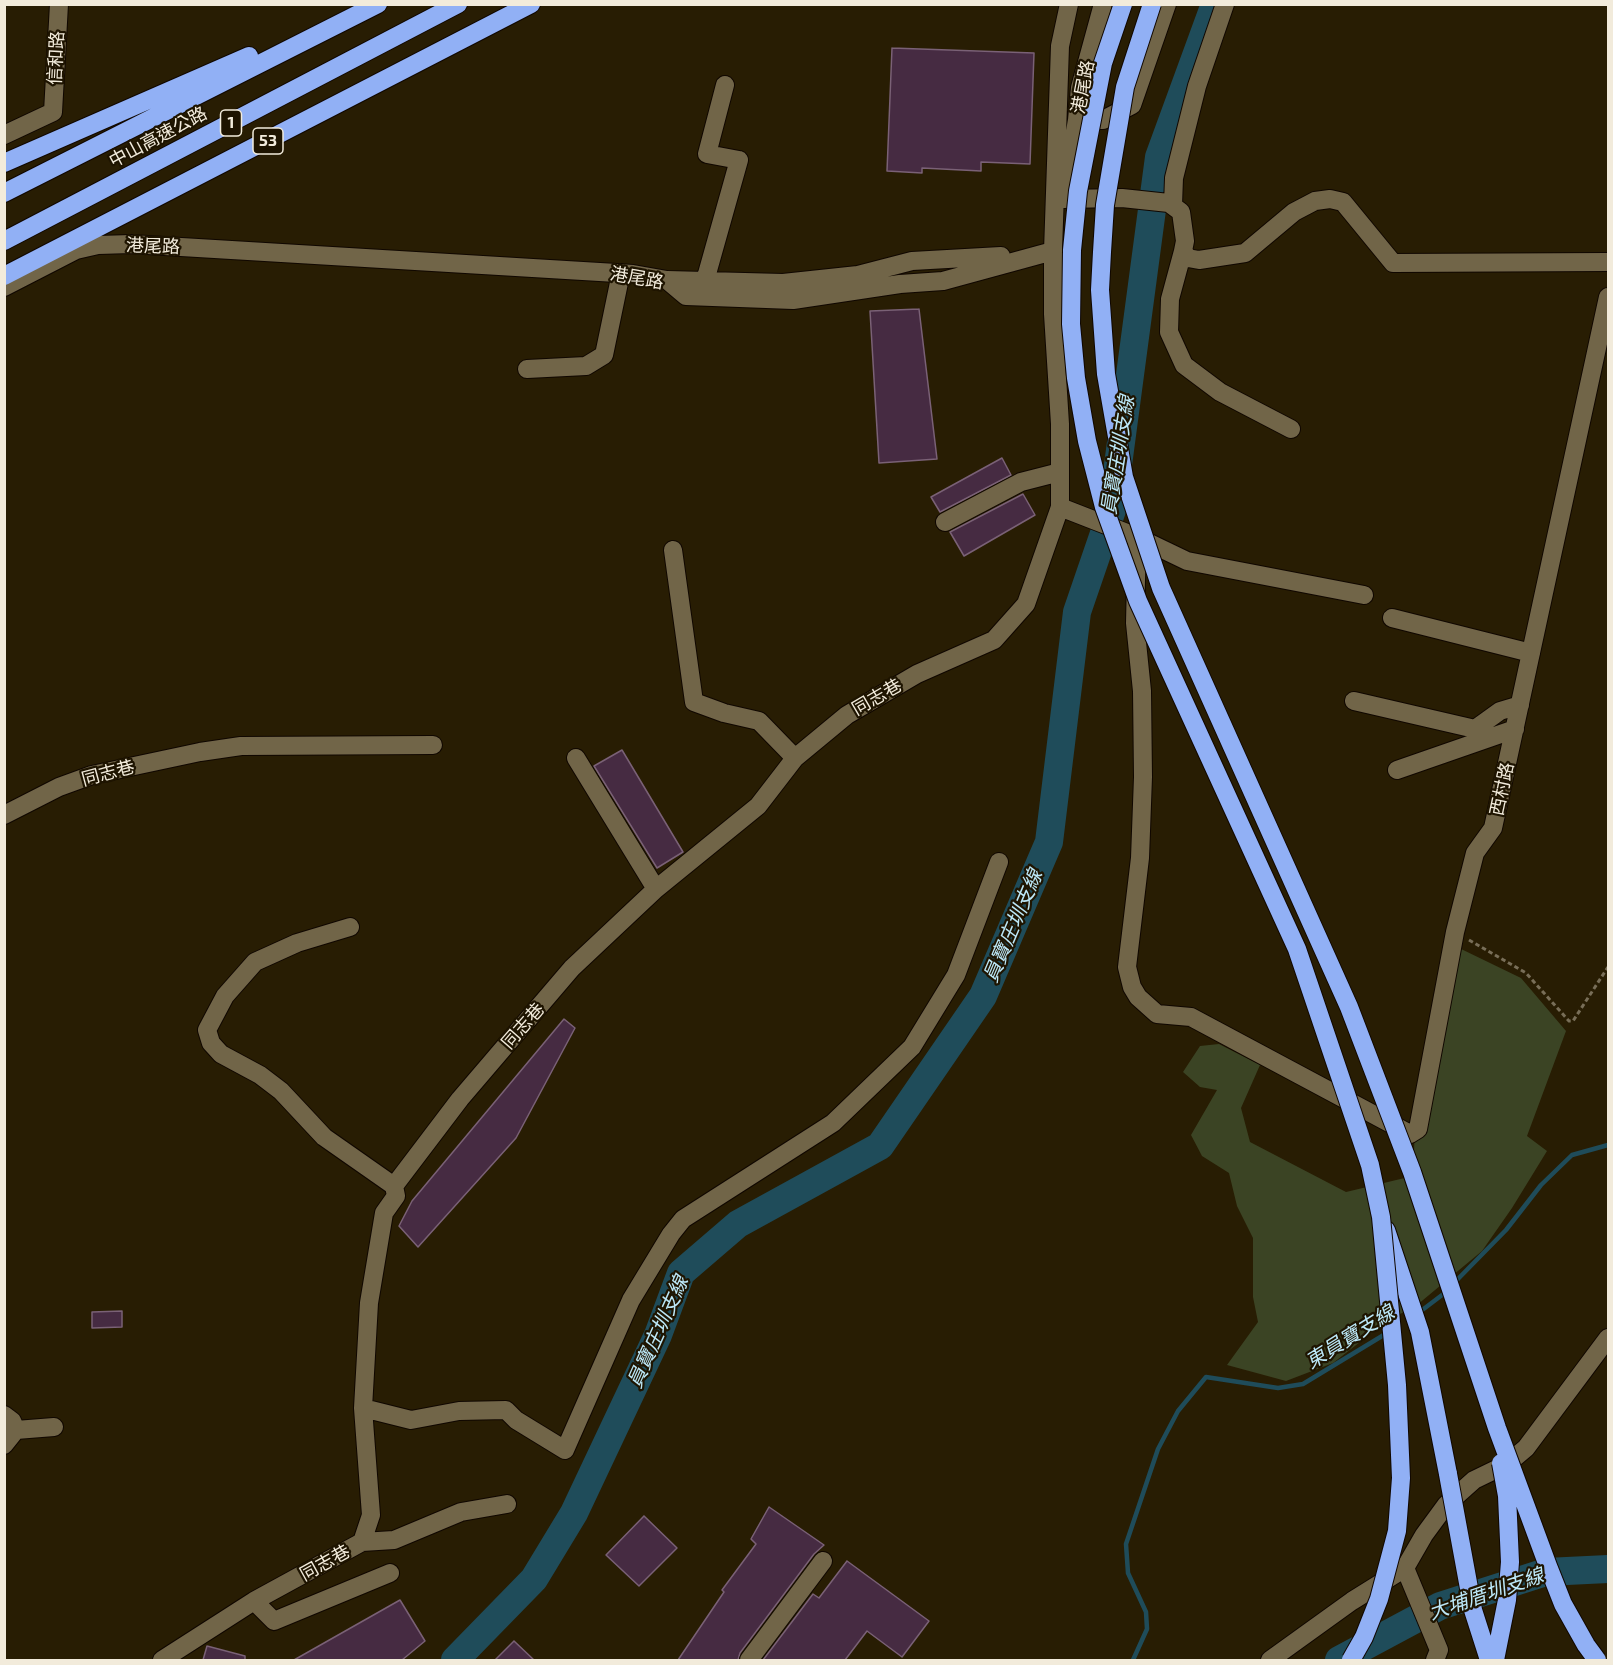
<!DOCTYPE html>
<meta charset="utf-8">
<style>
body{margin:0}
#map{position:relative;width:1613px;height:1665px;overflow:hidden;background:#281d03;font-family:"Exo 2",sans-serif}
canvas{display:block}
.frame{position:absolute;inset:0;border:6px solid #f2ebdb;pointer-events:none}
</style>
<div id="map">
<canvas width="1613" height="1665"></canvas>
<div class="frame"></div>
</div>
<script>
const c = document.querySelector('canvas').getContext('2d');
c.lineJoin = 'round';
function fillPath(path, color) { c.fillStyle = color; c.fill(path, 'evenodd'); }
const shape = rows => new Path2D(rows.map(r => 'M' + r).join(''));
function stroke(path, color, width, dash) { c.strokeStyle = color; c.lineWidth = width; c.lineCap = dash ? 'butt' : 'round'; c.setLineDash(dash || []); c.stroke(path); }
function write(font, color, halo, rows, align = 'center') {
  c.font = font + ' "Exo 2","Noto Sans TC",sans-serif'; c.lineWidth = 4.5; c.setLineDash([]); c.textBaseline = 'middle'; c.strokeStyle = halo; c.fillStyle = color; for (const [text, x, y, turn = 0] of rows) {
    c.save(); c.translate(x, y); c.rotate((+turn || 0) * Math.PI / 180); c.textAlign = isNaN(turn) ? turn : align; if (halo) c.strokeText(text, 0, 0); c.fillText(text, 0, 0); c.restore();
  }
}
fillPath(shape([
 [1457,947,1521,978,1566,1031,1527,1136,1547,1151,1512,1208,1482,1251,1417,1305,1387,1321,1333,1363,1286,1381,1227,1365,1258,1322,1253,1297,1253,1238,1237,1206,1229,1173,1202,1156,1191,1135,1217,1090,1200,1087,1183,1072,1200,1046,1219,1044,1260,1065,1241,1108,1250,1142,1346,1192,1413,1176,1415,1127]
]), '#3b4424');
stroke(shape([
 [1454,1283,1506,1230,1541,1185,1572,1155,1608,1145],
 [1417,1314,1446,1292],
 [1133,1660,1147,1629,1146,1612,1128,1573,1126,1544,1158,1449,1178,1411,1206,1377,1278,1388,1303,1384,1387,1333]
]), '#1f4c5a', 4.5);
stroke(shape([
 [455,1660,534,1579,574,1513,658,1335,681,1273,738,1224,880,1146,983,996,1049,842,1077,612,1112,510,1159,157,1215,4],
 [1339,1660,1440,1606,1546,1572,1608,1569]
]), '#1f4c5a', 28);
const building = shape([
 [892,48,1034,53,1030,164,981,162,981,171,922,168,922,173,887,171,892,48],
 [919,309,937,459,879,463,870,311,919,309],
 [1002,458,1011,475,940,512,931,497,1002,458],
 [1023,494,1035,515,964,556,950,532,1023,494],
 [622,750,683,852,657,868,594,766,622,750],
 [564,1019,575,1028,516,1138,418,1247,399,1226,412,1201,564,1019],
 [122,1311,122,1327,92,1328,92,1312,122,1311],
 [769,1507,824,1545,814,1554,740,1653,738,1660,678,1660,724,1592,722,1590,756,1544,751,1539,769,1507],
 [644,1516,677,1548,639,1586,606,1555,644,1516],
 [847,1561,929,1621,902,1657,867,1631,845,1660,763,1660,813,1594,819,1598,847,1561],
 [400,1600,425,1641,402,1660,294,1660,400,1600],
 [514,1641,534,1660,495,1660,514,1641],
 [207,1646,245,1656,245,1660,203,1660,207,1646]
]);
fillPath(building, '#462b42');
stroke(building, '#7a6176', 1.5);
const minor = shape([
 [1077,120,1103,120,1132,105,1167,4],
 [4,135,53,112,59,4],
 [1066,184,1077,120,1080,88,1103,4],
 [1063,199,1122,198,1169,203,1181,212,1185,241,1183,251,1188,258,1199,260,1245,253,1294,212,1315,201,1330,199,1343,202,1393,263,1608,262],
 [1173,205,1174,178,1197,86,1225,4],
 [1183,251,1170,299,1169,332,1184,365,1220,392,1291,429],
 [667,280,783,283,858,275,912,261,1001,256],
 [705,281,739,160,707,154,725,85],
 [4,287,76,250,98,245,131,244,633,274,667,280,686,296,793,300,900,284,943,281,1053,251],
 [527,369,586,366,604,355,621,273],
 [1060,507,1137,537,1187,561,1364,595],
 [945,522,1021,482,1060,472],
 [1137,537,1135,623,1142,691,1143,777,1140,858,1127,967,1132,987,1138,997,1157,1014,1191,1017,1410,1134,1418,1129,1455,932,1475,853,1493,828,1608,297],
 [673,550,694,702,724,713,759,721,795,758],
 [1392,618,1531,653],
 [1354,701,1475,729,1500,711,1520,705],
 [576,758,656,889],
 [1397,770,1515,729],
 [4,815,59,787,92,775,200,752,241,746,433,745],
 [350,927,297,943,255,962,225,996,207,1030,211,1043,221,1054,260,1075,281,1091,324,1137,394,1186],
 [363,1408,411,1420,459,1411,506,1410,516,1420,565,1450,631,1300,671,1234,683,1219,833,1123,912,1047,956,975,999,862],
 [4,1415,12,1421,16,1430,54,1427],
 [4,1445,16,1430],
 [362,1542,394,1540,461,1512,507,1504],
 [1405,1568,1439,1650,1435,1660],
 [254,1601,274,1621,390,1573],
 [162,1660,254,1601,362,1542,371,1515,363,1408,369,1303,384,1213,396,1196,394,1186,460,1099,572,968,656,889,758,806,795,758,847,715,917,674,994,640,1026,604,1060,507,1060,424,1053,314,1053,251,1060,46,1069,4],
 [749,1660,823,1561],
 [1270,1660,1352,1601,1405,1568,1424,1535,1446,1505,1474,1480,1507,1464,1526,1448,1608,1338]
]);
const highway = shape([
 [4,163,249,56],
 [4,193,378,4],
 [4,241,458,4],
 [4,276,531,4],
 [1386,1230,1420,1332,1448,1474]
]);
stroke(minor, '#100700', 20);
stroke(highway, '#100700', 20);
stroke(shape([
 [1469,940,1526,973,1569,1021,1573,1021,1608,967]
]), '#786e58', 3, [4.5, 3]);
stroke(minor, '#716548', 18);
stroke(highway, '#91b0f5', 18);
const highwayBridge = shape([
 [1123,4,1103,63,1078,191,1072,250,1071,324,1076,378,1087,441,1104,507,1138,601,1297,949,1370,1165,1381,1217,1397,1385,1401,1478,1397,1531,1379,1599,1364,1637,1351,1660],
 [1152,4,1125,87,1105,205,1102,252,1100,290,1106,374,1124,477,1161,588,1349,1007,1412,1172,1497,1428,1548,1566,1563,1604,1586,1645,1597,1660],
 [1448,1474,1473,1610,1489,1660],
 [1495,1660,1507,1600,1510,1562,1507,1496,1501,1463]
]);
stroke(highwayBridge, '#100700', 20, []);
stroke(highwayBridge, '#91b0f5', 18);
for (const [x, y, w] of [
 [231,123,21],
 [268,141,30]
]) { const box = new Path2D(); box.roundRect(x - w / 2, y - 13, w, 26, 4.5); c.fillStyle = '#1e1400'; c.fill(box); stroke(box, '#f2ebdb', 1.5); }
write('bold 16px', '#f2ebdb', null, [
 ["1",231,123],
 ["53",268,141]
]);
write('18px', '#f2ebdb', '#1e1400', [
 ["信和路",56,58,-87],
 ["港尾路",1083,87,-79],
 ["中山高速公路",158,137,-28],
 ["港尾路",153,246,2],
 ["港尾路",637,278,10],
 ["同志巷",877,697,-30],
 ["同志巷",108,773,-15],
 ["西村路",1502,789,-78],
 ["同志巷",523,1026,-49],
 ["同志巷",325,1563,-29]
]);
write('italic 20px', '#bce8f8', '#1e1400', [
 ["員寶庄圳支線",1118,455,-81],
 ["員寶庄圳支線",1013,926,-67],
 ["員寶庄圳支線",658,1332,-66],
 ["東員寶支線",1350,1337,-32],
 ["大埔厝圳支線",1486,1594,-19]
]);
</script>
